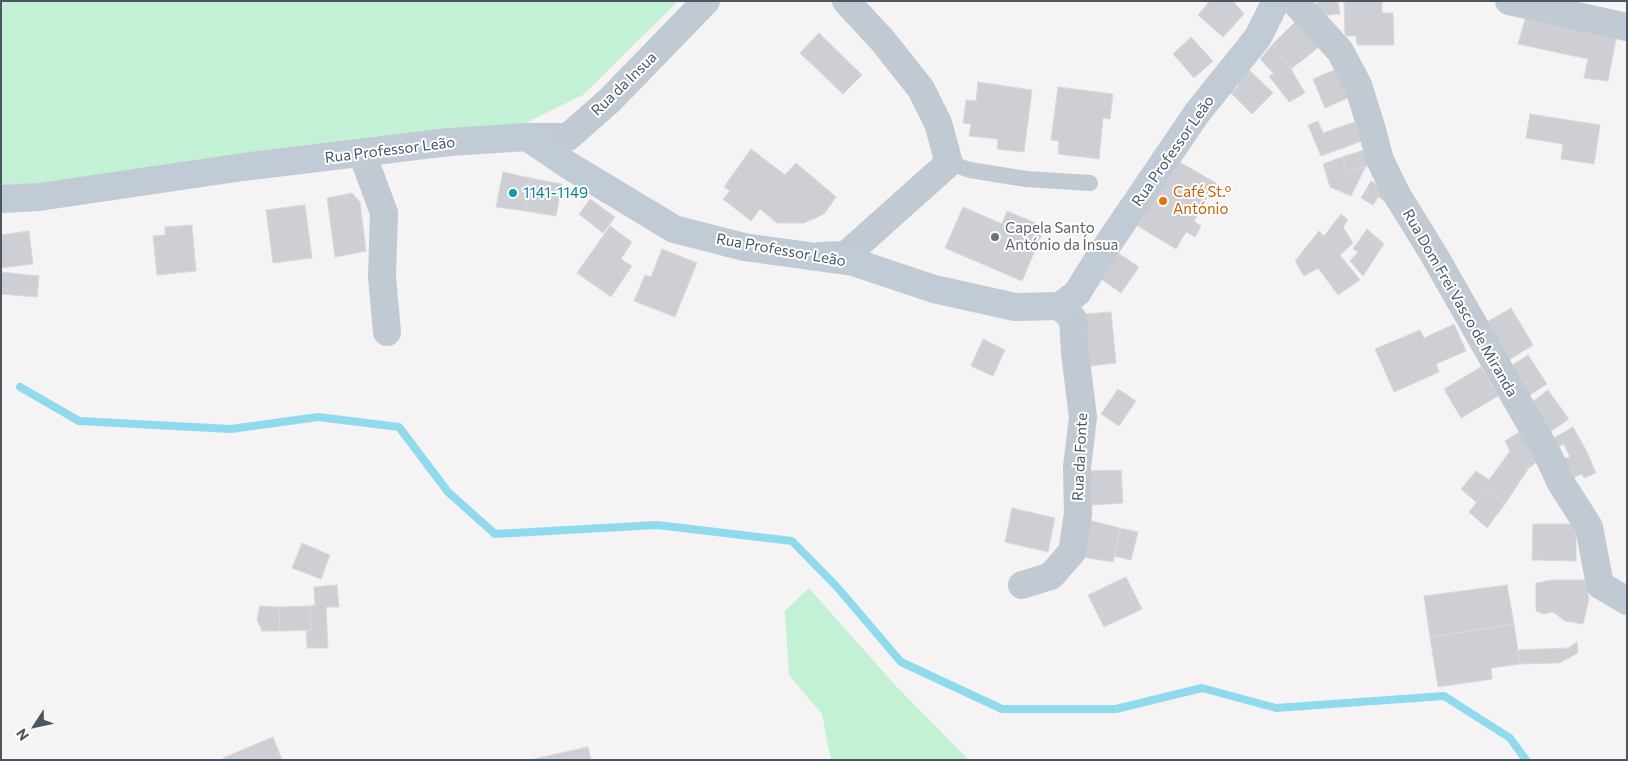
<!DOCTYPE html>
<meta charset="utf-8">
<style>
body{margin:0}
#map{position:relative;width:1628px;height:761px;overflow:hidden;background:#f5f3f3;font-family:Commissioner,sans-serif}
canvas{display:block}
.frame{position:absolute;inset:0;border:2px solid #4a5661;pointer-events:none}
.north{position:absolute;left:10px;top:701px;width:50px;height:50px;-webkit-text-stroke:4px #fff;paint-order:stroke;rotate:235deg;font-size:14px;font-weight:700;line-height:20px;text-align:center;color:#4a5661}
.north::after{content:'';display:block;margin:auto;width:18px;height:22px;background:#4a5661;clip-path:polygon(50% 0,100% 100%,50% 72%,0 100%)}
</style>
<div id="map">
<canvas width="1628" height="761"></canvas>
<div class="frame"></div>
<div class="north">N</div>
</div>
<script>
const c = document.querySelector('canvas').getContext('2d');
c.lineJoin = 'round';
function fillPath(path, color) { c.fillStyle = color; c.fill(path, 'evenodd'); }
const shape = rows => new Path2D(rows.map(r => 'M' + r).join(''));
function stroke(path, color, width, dash) { c.strokeStyle = color; c.lineWidth = width; c.lineCap = dash ? 'butt' : 'round'; c.setLineDash(dash || []); c.stroke(path); }
function write(font, color, halo, rows, align = 'center') {
  c.font = font + ' Commissioner,sans-serif'; c.lineWidth = 4; c.setLineDash([]); c.textBaseline = 'middle'; c.strokeStyle = halo; c.fillStyle = color; for (const [text, x, y, turn = 0] of rows) {
    c.save(); c.translate(x, y); c.rotate((+turn || 0) * Math.PI / 180); c.textAlign = isNaN(turn) ? turn : align; if (halo) c.strokeText(text, 0, 0); c.fillText(text, 0, 0); c.restore();
  }
}
fillPath(shape([
 [1,1,678,1,583,95,519,126,461,127,322,159,1,201],
 [809,588,894,684,969,760,831,760,822,714,789,675,785,611]
]), '#c3f1d5');
stroke(shape([
 [20,387,79,421,231,429,318,417,399,427,448,492,495,534,657,525,792,541,837,587,901,662,1002,709,1116,709,1202,688,1276,708,1444,696,1510,738,1526,760]
]), '#90daee', 8);
const building = shape([
 [1210,1,1233,1,1244,14,1223,37,1198,15,1210,1],
 [1316,1,1338,1,1340,14,1318,16,1316,1],
 [1344,1,1382,1,1382,13,1393,13,1394,45,1357,45,1356,36,1345,36,1344,1],
 [1527,13,1617,34,1608,81,1584,78,1588,59,1518,44,1527,13],
 [1296,21,1319,47,1291,69,1273,44,1296,21],
 [819,33,862,75,843,94,800,53,819,33],
 [1191,37,1213,61,1194,78,1173,54,1191,37],
 [1273,44,1291,69,1305,93,1289,102,1269,76,1274,74,1260,59,1273,44],
 [1247,68,1273,93,1252,114,1231,93,1239,85,1235,81,1247,68],
 [1339,68,1352,96,1325,108,1313,79,1339,68],
 [978,82,1032,90,1024,152,997,149,998,139,969,136,971,124,963,123,966,100,976,101,978,82],
 [1058,87,1113,94,1110,119,1103,118,1099,159,1058,154,1059,141,1051,140,1058,87],
 [1530,114,1600,125,1594,164,1561,159,1563,144,1526,138,1530,114],
 [1318,121,1323,133,1354,122,1362,141,1321,156,1308,125,1318,121],
 [751,149,785,175,796,163,836,197,824,214,804,223,777,223,760,209,751,221,723,199,730,191,724,187,751,149],
 [1367,149,1372,165,1347,172,1342,157,1367,149],
 [1342,157,1347,172,1366,166,1351,196,1330,187,1323,164,1342,157],
 [1176,160,1216,183,1194,221,1201,226,1195,237,1186,232,1176,249,1138,226,1176,160],
 [503,172,530,178,525,211,496,207,503,172],
 [530,178,562,184,556,216,525,211,530,178],
 [1371,181,1390,192,1384,201,1378,197,1373,205,1361,198,1371,181],
 [352,193,360,202,366,251,335,257,327,198,352,193],
 [590,199,615,217,603,233,579,214,590,199],
 [305,205,312,258,273,263,266,210,305,205],
 [963,207,1002,224,1007,211,1045,227,1022,281,945,248,963,207],
 [1341,214,1348,220,1343,227,1353,243,1340,255,1360,280,1338,295,1318,268,1304,276,1295,261,1319,231,1324,236,1341,214],
 [192,225,196,271,157,275,153,236,165,235,165,227,192,225],
 [610,226,632,242,621,259,632,266,611,297,577,273,610,226],
 [1367,229,1384,244,1363,276,1350,261,1358,252,1353,249,1367,229],
 [29,231,33,264,1,268,1,235,29,231],
 [662,249,697,263,675,317,634,301,645,275,651,277,662,249],
 [1118,253,1139,267,1121,293,1101,279,1118,253],
 [1,272,39,276,37,297,1,294,1,272],
 [1511,308,1533,345,1504,363,1482,325,1511,308],
 [1111,312,1116,363,1090,366,1085,314,1111,312],
 [1454,324,1466,351,1436,364,1439,372,1394,392,1375,349,1420,330,1424,338,1454,324],
 [983,339,1005,350,993,376,971,366,983,339],
 [1528,355,1547,384,1525,398,1506,369,1528,355],
 [1481,367,1498,396,1461,418,1444,389,1481,367],
 [1118,389,1136,401,1119,426,1101,414,1118,389],
 [1548,390,1569,419,1549,433,1528,405,1548,390],
 [1573,427,1586,450,1596,473,1584,478,1582,474,1568,480,1560,459,1570,457,1564,444,1557,447,1552,439,1573,427],
 [1524,429,1541,458,1528,469,1510,451,1505,441,1524,429],
 [1510,451,1528,469,1505,504,1486,490,1476,502,1461,489,1476,471,1489,480,1510,451],
 [1121,470,1123,503,1092,505,1090,471,1121,470],
 [1486,490,1505,504,1487,528,1469,512,1486,490],
 [1012,508,1055,518,1048,552,1005,542,1012,508],
 [1088,520,1120,528,1113,562,1082,557,1088,520],
 [1533,524,1576,524,1576,561,1532,560,1533,524],
 [1120,528,1138,532,1131,560,1114,556,1120,528],
 [302,543,330,555,321,579,292,568,302,543],
 [1126,577,1142,609,1104,627,1088,595,1126,577],
 [1552,580,1585,580,1589,599,1583,624,1565,621,1553,612,1544,614,1536,611,1536,583,1552,580],
 [337,585,339,607,326,607,328,648,307,648,306,630,311,630,310,606,315,605,314,587,337,585],
 [1507,585,1514,624,1430,637,1424,596,1507,585],
 [260,606,279,607,280,631,262,631,257,619,260,606],
 [310,606,311,630,280,631,279,607,310,606],
 [1514,624,1520,664,1491,668,1492,679,1438,687,1430,637,1514,624],
 [1577,642,1578,653,1559,663,1520,664,1518,650,1568,648,1577,642],
 [273,737,282,760,224,760,223,758,273,737],
 [588,747,591,760,548,760,547,756,588,747],
 [547,756,548,760,530,760,547,756]
]);
fillPath(building, '#cdcfd5');
stroke(building, '#d7d9de', 1);
stroke(shape([
 [949,163,970,170,1026,179,1090,183]
]), '#c1cad2', 16);
stroke(shape([
 [1294,1,1340,51,1358,85,1372,130,1380,160,1397,195,1434,255,1527,418,1546,451,1561,483,1589,527,1600,585,1627,601],
 [1509,1,1627,27],
 [527,137,568,137,610,100,706,1],
 [362,153,384,213,382,277,387,332],
 [820,256,846,255,949,163,938,123,921,89,883,41,846,1],
 [1022,585,1051,576,1072,552,1078,514,1077,467,1083,417,1075,353,1073,319,1060,306]
]), '#c1cad2', 28);
stroke(shape([
 [1,199,39,197,243,167,449,142,527,137,568,165,674,229,744,247,853,262,934,289,1015,307,1060,306,1077,293,1104,250,1197,113,1258,37,1276,1]
]), '#c1cbd6', 28);
for (const [x, y, r, color] of [
 [513,193,5,"#0f9aa8"],
 [1163,201,5,"#e8710a"],
 [995,237,5,"#6b7280"]
]) { const dot = new Path2D(); dot.arc(x, y, r, 0, 2 * Math.PI); c.fillStyle = color; c.fill(dot); stroke(dot, '#fff', 2); }
write('15px', '#4a5661', '#fff', [
 ["Rua da Insua",624,84,-44],
 ["Rua Professor Leão",390,150,-7],
 ["Rua Professor Leão",1173,151,-55],
 ["Rua Professor Leão",781,250,10],
 ["Rua Dom Frei Vasco de Miranda",1460,303,60],
 ["Rua da Fonte",1080,457,-87]
]);
write('15px', '#c56008', '#fff', [
 ["Café St.º",1173,192],
 ["António",1173,209]
], 'left');
write('15px', '#0d838f', '#fff', [
 ["1141-1149",523,193]
], 'left');
write('15px', '#5b616d', '#fff', [
 ["Capela Santo",1005,228],
 ["António da Ínsua",1005,245]
], 'left');
</script>
